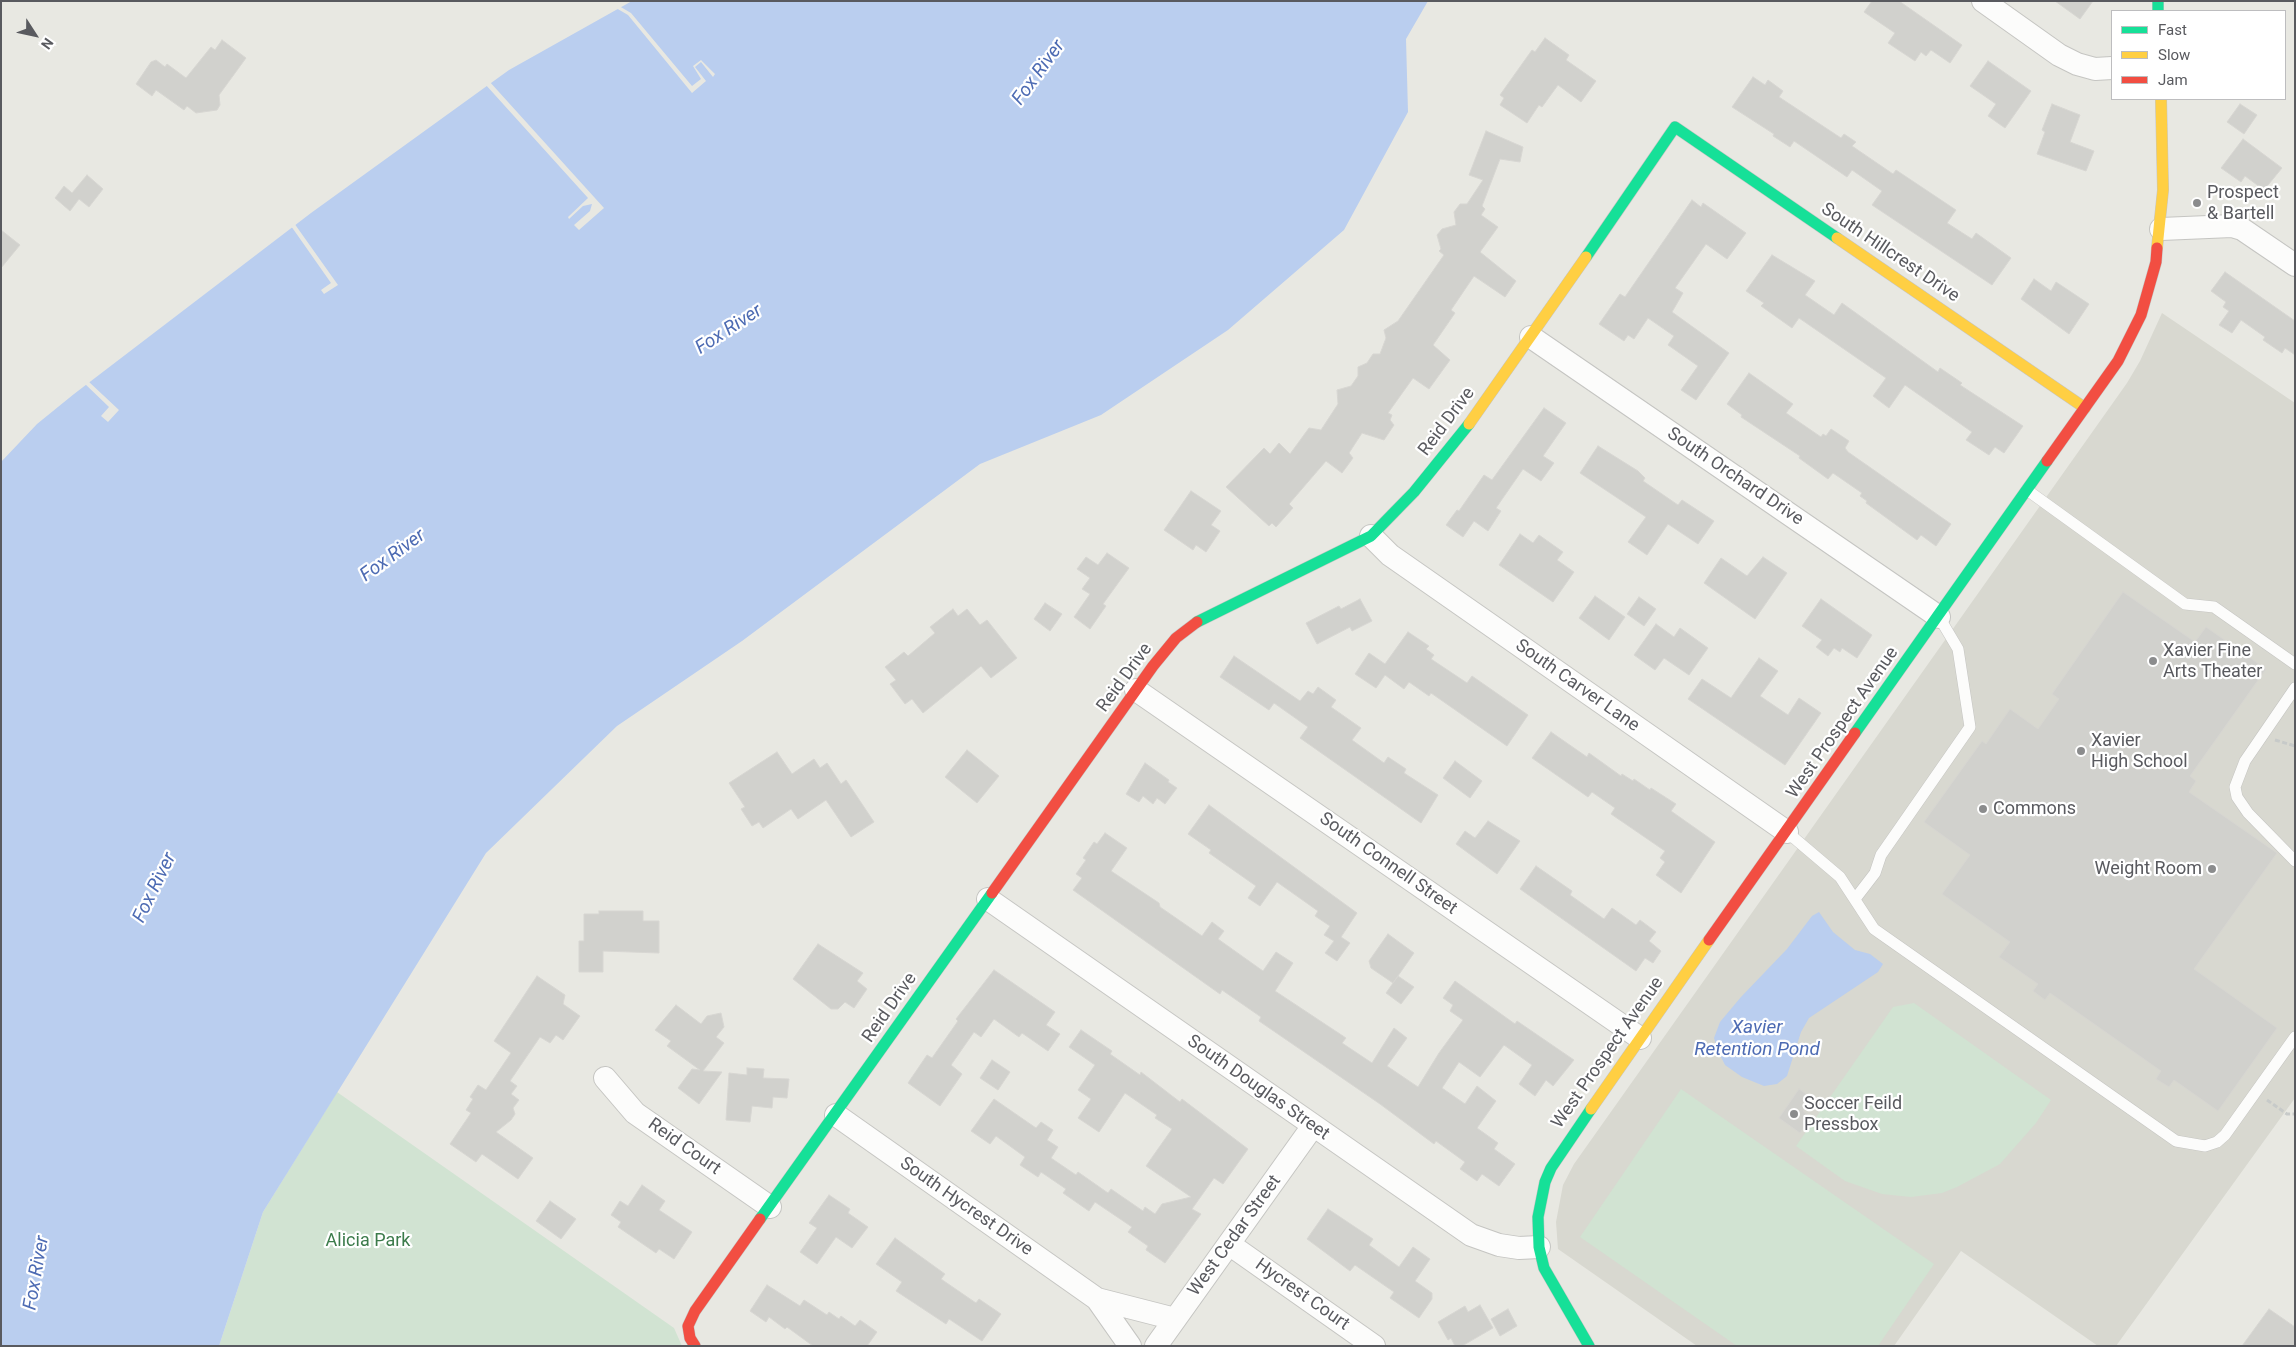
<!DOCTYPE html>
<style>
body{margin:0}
#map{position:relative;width:2296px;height:1347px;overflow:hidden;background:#e8e8e2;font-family:Roboto,sans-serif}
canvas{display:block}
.frame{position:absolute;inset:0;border:2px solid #595a5f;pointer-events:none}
.legend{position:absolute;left:2111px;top:10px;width:175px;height:90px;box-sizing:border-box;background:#fff;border:1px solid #bdbdbf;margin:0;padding:6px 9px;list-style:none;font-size:15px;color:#595a5f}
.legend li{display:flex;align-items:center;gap:10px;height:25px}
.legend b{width:25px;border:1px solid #bdbdbf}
.north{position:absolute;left:10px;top:10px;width:50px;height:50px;-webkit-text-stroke:4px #fff;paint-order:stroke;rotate:125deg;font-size:14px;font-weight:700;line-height:20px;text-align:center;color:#595a5f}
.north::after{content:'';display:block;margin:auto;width:18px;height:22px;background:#595a5f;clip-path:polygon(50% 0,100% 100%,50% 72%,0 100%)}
</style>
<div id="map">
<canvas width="2296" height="1347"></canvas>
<div class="frame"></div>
<ul class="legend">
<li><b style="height:6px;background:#16e098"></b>Fast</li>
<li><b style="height:6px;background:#ffcf43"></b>Slow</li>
<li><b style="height:6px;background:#f24e42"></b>Jam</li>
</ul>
<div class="north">N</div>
</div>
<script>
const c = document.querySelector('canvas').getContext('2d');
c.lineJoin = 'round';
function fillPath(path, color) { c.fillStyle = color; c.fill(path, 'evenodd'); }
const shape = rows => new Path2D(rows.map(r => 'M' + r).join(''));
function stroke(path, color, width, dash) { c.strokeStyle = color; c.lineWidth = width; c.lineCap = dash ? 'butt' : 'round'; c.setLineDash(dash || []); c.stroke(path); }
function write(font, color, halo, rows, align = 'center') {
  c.font = font + ' Roboto,sans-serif'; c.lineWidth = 4.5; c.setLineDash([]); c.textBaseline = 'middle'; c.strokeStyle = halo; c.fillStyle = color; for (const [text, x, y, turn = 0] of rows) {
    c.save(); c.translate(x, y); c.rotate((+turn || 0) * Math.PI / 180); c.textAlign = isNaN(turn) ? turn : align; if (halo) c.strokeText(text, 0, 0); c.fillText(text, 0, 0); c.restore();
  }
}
fillPath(shape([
 [2162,313,2295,403,2295,1098,2116,1346,2098,1346,1961,1251,1894,1346,1697,1346,1558,1249,1556,1222,1563,1185,1574,1164,2127,383,2140,361]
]), '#d8d8d0');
fillPath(shape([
 [1914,1003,2051,1100,2036,1123,2000,1164,1957,1187,1942,1193,1911,1197,1882,1194,1845,1181,1796,1146,1893,1007],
 [1681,1089,1934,1264,1878,1346,1737,1346,1580,1237],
 [337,1092,674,1328,682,1346,219,1346,263,1212]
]), '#d1e3d2');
fillPath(shape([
 [632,1,1428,1,1406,39,1408,112,1344,230,1228,330,1101,415,980,464,742,641,617,726,486,853,263,1212,219,1346,1,1346,1,462,37,424,74,394,311,213,509,70],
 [1819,912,1833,932,1855,950,1870,954,1883,964,1878,972,1809,1018,1801,1032,1787,1076,1777,1084,1764,1086,1742,1077,1725,1065,1718,1051,1714,1038,1720,1022,1741,997,1787,949,1812,916]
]), '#baceef');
fillPath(shape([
 [619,6,631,13,692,86,701,79,693,66,701,60,715,74,713,77,701,62,695,67,706,81,692,93,628,15,616,8],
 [489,81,604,208,579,230,574,225,590,211,592,204,583,206,569,219,568,217,588,198,485,84],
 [294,223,338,285,324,294,321,290,331,283,291,226],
 [88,381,119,410,108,422,101,416,109,407,84,383]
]), '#e8e8e2');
const building = shape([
 [1872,1,1899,1,1962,45,1950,63,1931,50,1926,56,1921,52,1915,61,1888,43,1895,33,1864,12,1872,1],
 [2055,1,2093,1,2080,19,2055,1],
 [1545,38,1569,55,1566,60,1596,81,1581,102,1558,85,1542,107,1539,105,1527,123,1500,105,1504,98,1500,95,1532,50,1535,52,1545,38],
 [222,40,246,58,219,95,220,105,217,110,196,113,187,106,184,110,156,90,152,96,136,84,151,62,156,60,165,67,167,64,186,78,211,47,215,50,222,40],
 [1988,61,2031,91,2005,128,1988,116,1996,104,1970,86,1988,61],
 [1753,77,1765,85,1768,80,1783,91,1779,97,1841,138,1844,134,1856,142,1852,146,1893,174,1896,170,1956,210,1947,223,1972,239,1976,233,2011,258,1992,285,1872,205,1882,191,1852,170,1847,177,1794,141,1790,147,1773,136,1774,134,1732,107,1753,77],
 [2052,104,2080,115,2070,142,2094,151,2086,171,2037,154,2045,132,2042,130,2052,104],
 [2240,104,2257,115,2244,134,2227,122,2240,104],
 [1486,131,1523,147,1520,162,1500,159,1482,206,1485,209,1481,215,1498,227,1480,252,1516,281,1505,297,1474,276,1451,310,1455,313,1433,345,1450,360,1429,389,1413,378,1388,413,1392,415,1390,420,1394,425,1384,440,1362,433,1349,453,1353,458,1342,473,1326,461,1289,504,1293,508,1276,527,1272,523,1269,526,1226,487,1264,448,1270,454,1279,443,1290,454,1309,428,1321,430,1338,404,1337,390,1351,386,1358,376,1358,367,1367,363,1373,354,1380,354,1386,338,1384,330,1398,321,1444,255,1439,251,1441,249,1437,235,1442,229,1456,225,1454,212,1460,204,1467,204,1483,180,1469,175,1486,131],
 [2243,139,2282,168,2264,190,2245,176,2241,182,2221,168,2243,139],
 [87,175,103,189,89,207,79,199,70,211,55,198,64,186,72,193,87,175],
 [1692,200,1701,207,1703,203,1746,233,1727,259,1706,244,1675,288,1683,293,1672,312,1729,353,1696,400,1681,390,1698,366,1668,345,1674,336,1648,318,1634,339,1628,335,1624,341,1599,324,1620,294,1625,297,1692,200],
 [1,230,20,245,1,268,1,230],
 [1772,255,1815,281,1805,295,1834,315,1842,303,1938,372,1940,368,1962,383,1960,385,2023,426,2004,453,1995,447,1989,455,1966,440,1972,432,1905,385,1889,408,1873,396,1886,378,1799,318,1792,328,1761,306,1764,303,1746,291,1772,255],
 [2225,272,2295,321,2295,355,2285,348,2282,353,2263,340,2265,337,2241,320,2232,333,2219,325,2229,311,2223,307,2226,302,2211,291,2225,272],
 [2034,279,2051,291,2056,282,2089,304,2069,334,2021,299,2034,279],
 [1749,373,1793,404,1786,413,1821,437,1823,434,1826,436,1831,429,1849,441,1845,448,1848,452,1951,524,1936,546,1921,535,1917,540,1866,503,1867,501,1860,496,1862,493,1833,473,1828,479,1799,458,1800,456,1741,417,1742,415,1727,404,1749,373],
 [1544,408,1566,423,1543,456,1554,463,1541,481,1523,469,1496,508,1501,511,1488,531,1474,521,1463,537,1446,525,1457,510,1459,511,1484,475,1492,480,1544,408],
 [1598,446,1638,471,1645,478,1643,481,1678,505,1682,500,1714,521,1698,544,1668,524,1647,555,1628,542,1646,517,1580,473,1598,446],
 [1191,491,1221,511,1211,525,1220,531,1206,552,1196,545,1193,550,1164,530,1191,491],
 [1520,534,1533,543,1539,535,1563,552,1557,560,1574,572,1553,602,1499,565,1520,534],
 [1107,553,1129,568,1103,604,1106,606,1090,629,1074,617,1090,594,1082,589,1090,578,1077,569,1086,557,1098,565,1107,553],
 [1763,557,1787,573,1755,619,1704,583,1721,558,1747,576,1763,557],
 [2123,592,2195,642,2206,627,2266,669,2190,776,2196,781,2189,792,2277,853,2194,969,2277,1028,2218,1111,2174,1080,2169,1087,2156,1079,2161,1071,2050,993,2045,1000,2033,991,2038,984,1999,957,2010,942,1942,894,1970,855,1924,822,1982,741,1986,744,2010,709,2038,729,2059,699,2052,694,2123,592],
 [1595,596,1625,617,1609,640,1579,618,1595,596],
 [1639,597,1656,609,1644,626,1627,614,1639,597],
 [1360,599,1372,621,1352,631,1350,627,1317,644,1306,623,1339,606,1341,609,1360,599],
 [1821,599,1872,635,1857,658,1842,648,1840,652,1834,648,1828,656,1816,647,1822,640,1802,626,1821,599],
 [1045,603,1062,614,1050,631,1034,619,1045,603],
 [953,609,958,616,967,609,980,625,987,620,1017,658,991,678,981,666,923,713,912,699,905,704,890,684,896,680,885,667,904,652,908,656,935,633,930,627,953,609],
 [1656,624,1674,637,1680,628,1708,648,1689,675,1664,658,1655,670,1634,655,1656,624],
 [1408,632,1429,646,1426,649,1434,655,1431,659,1467,683,1472,676,1528,715,1507,746,1431,693,1429,696,1409,682,1404,689,1385,675,1376,688,1355,674,1369,653,1385,664,1408,632],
 [1234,656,1300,701,1308,691,1313,694,1318,687,1336,700,1331,707,1361,728,1352,740,1384,763,1388,757,1406,769,1404,773,1438,795,1421,823,1300,738,1308,727,1274,703,1269,710,1220,677,1234,656],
 [1759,658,1778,671,1760,696,1788,715,1799,698,1821,713,1785,765,1688,699,1702,679,1731,698,1759,658],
 [1551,732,1587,757,1589,753,1621,776,1622,774,1633,781,1634,779,1650,790,1651,788,1676,804,1671,811,1715,842,1681,893,1656,875,1665,862,1660,858,1665,851,1611,814,1615,808,1592,792,1588,797,1532,758,1551,732],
 [967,750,999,776,977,803,945,777,967,750],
 [777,752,792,774,814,759,820,768,827,763,841,784,846,780,874,822,851,837,826,800,798,819,791,809,763,828,759,822,752,826,741,809,745,807,729,783,777,752],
 [1455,761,1482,781,1470,798,1443,778,1455,761],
 [1145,763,1169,780,1168,782,1177,788,1165,804,1157,798,1153,804,1143,796,1139,802,1126,794,1145,763],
 [1209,805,1357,913,1341,937,1350,943,1337,961,1325,953,1334,941,1324,935,1330,926,1315,916,1318,911,1277,882,1260,906,1248,898,1256,886,1209,853,1211,850,1188,834,1209,805],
 [1488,821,1520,841,1497,874,1456,844,1465,831,1475,838,1488,821],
 [1105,833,1127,848,1111,871,1159,903,1160,907,1202,936,1212,922,1224,931,1218,939,1263,971,1276,952,1293,963,1275,991,1346,1038,1342,1043,1372,1063,1394,1028,1407,1038,1387,1066,1418,1087,1439,1053,1463,1020,1450,1011,1453,1005,1443,998,1455,981,1515,1024,1517,1021,1574,1060,1553,1086,1546,1080,1535,1096,1519,1084,1532,1065,1504,1045,1480,1077,1459,1062,1442,1088,1465,1104,1477,1086,1496,1101,1477,1128,1498,1143,1494,1149,1515,1164,1499,1186,1482,1174,1477,1181,1460,1169,1465,1162,1436,1141,1434,1144,1380,1104,1259,1021,1261,1017,1222,990,1220,994,1073,890,1082,878,1076,874,1086,860,1083,858,1094,842,1097,844,1105,833],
 [1536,866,1572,891,1570,895,1604,919,1612,908,1636,925,1640,920,1656,932,1649,941,1661,951,1653,963,1645,958,1636,971,1520,889,1536,866],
 [599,911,643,911,643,921,659,921,659,953,603,951,603,972,579,972,579,941,584,941,584,914,599,914,599,911],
 [1388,934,1414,953,1393,983,1371,968,1369,961,1388,934],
 [818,944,863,973,857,981,867,989,854,1008,845,1002,838,1009,831,1009,793,979,818,944],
 [994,970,1055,1012,1046,1025,1060,1034,1048,1051,1022,1033,1019,1037,994,1019,981,1037,974,1032,951,1065,962,1074,940,1106,908,1083,927,1055,932,1058,958,1021,956,1019,994,970],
 [537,976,565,995,563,1004,580,1016,563,1040,556,1035,550,1043,540,1037,510,1081,517,1086,511,1094,519,1100,513,1108,515,1114,511,1120,496,1132,533,1158,518,1179,482,1154,476,1162,450,1144,471,1113,466,1110,473,1099,470,1097,478,1085,486,1090,511,1053,494,1041,537,976],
 [1398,976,1414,987,1401,1004,1386,993,1398,976],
 [676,1005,701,1024,707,1016,721,1013,724,1027,716,1037,724,1043,703,1071,722,1072,699,1104,678,1088,692,1069,700,1070,667,1046,671,1041,655,1030,676,1005],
 [1081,1030,1112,1051,1110,1054,1140,1075,1141,1072,1180,1102,1182,1099,1248,1149,1223,1184,1214,1178,1192,1209,1201,1214,1165,1263,1146,1250,1148,1246,1128,1232,1132,1227,1095,1202,1089,1211,1063,1193,1066,1189,1041,1172,1038,1177,1020,1165,1025,1157,996,1136,990,1144,971,1131,994,1099,1036,1128,1041,1122,1053,1130,1047,1140,1058,1147,1051,1158,1076,1175,1078,1172,1108,1193,1111,1189,1143,1211,1145,1207,1155,1214,1162,1204,1191,1197,1146,1166,1172,1129,1155,1118,1157,1115,1125,1093,1099,1132,1078,1118,1091,1099,1078,1090,1095,1065,1069,1047,1081,1030],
 [992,1060,1010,1072,998,1090,980,1078,992,1060],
 [747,1068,764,1069,763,1078,789,1079,787,1098,773,1097,772,1108,752,1106,750,1122,726,1120,729,1073,747,1075,747,1068],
 [1799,1089,1812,1098,1803,1111,1811,1117,1800,1133,1779,1118,1799,1089],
 [642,1185,665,1201,659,1210,692,1232,674,1259,659,1249,656,1253,618,1227,621,1222,611,1215,620,1201,628,1206,642,1185],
 [829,1195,850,1209,848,1213,868,1227,852,1248,836,1237,817,1264,800,1252,817,1228,809,1223,829,1195],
 [550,1201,576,1219,561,1239,536,1221,550,1201],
 [1328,1209,1373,1239,1369,1245,1399,1267,1413,1247,1430,1259,1415,1281,1432,1293,1432,1299,1419,1318,1390,1298,1394,1292,1355,1265,1350,1271,1307,1239,1328,1209],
 [895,1238,945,1274,941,1279,976,1303,979,1299,1001,1314,982,1341,949,1319,946,1324,896,1291,902,1282,876,1264,895,1238],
 [767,1285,800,1306,804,1300,827,1315,829,1312,839,1319,841,1316,855,1326,860,1320,877,1332,867,1346,813,1346,787,1327,785,1329,769,1317,766,1322,750,1311,767,1285],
 [1480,1305,1493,1328,1462,1346,1455,1346,1451,1338,1448,1340,1438,1322,1465,1306,1468,1312,1480,1305],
 [1508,1309,1517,1326,1500,1336,1491,1319,1508,1309],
 [2269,1309,2295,1327,2295,1346,2242,1346,2269,1309]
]);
fillPath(building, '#d1d1cd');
stroke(building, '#d7d6d2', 1);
const lane = shape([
 [2027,490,2185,604,2214,607,2295,664],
 [2295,688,2245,761,2235,787,2237,797,2248,813,2295,861],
 [1787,832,1840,877,1874,929,2176,1141,2205,1146,2217,1142,2225,1135,2295,1037],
 [1855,899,1875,873,1881,855,1970,727,1958,649,1939,617]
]);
const street = shape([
 [1983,1,2059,55,2077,64,2095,69,2112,68],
 [2161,229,2232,226,2242,229,2295,265],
 [1531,337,1939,617],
 [1371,536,1390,555,1787,832],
 [1136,690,1640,1038],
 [988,899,1471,1235,1499,1245,1519,1248,1539,1247],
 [605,1078,635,1113,770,1207],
 [836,1115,1097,1299,1175,1319],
 [1229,1244,1374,1346],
 [1097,1299,1130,1346],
 [1156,1346,1313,1126]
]);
const fast = shape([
 [2158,1,2158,11],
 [1586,257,1675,127,1837,238],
 [1197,622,1371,536,1414,492,1469,424],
 [1855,733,2047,461],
 [760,1219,992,893],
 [1589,1346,1544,1268,1539,1247,1538,1217,1545,1182,1551,1168,1591,1109]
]);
const slow = shape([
 [1837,238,2085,408],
 [2157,248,2163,190,2161,99],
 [1469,424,1586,257],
 [1591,1109,1709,940]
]);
const jam = shape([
 [2047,461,2118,361,2141,315,2156,262,2157,248],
 [992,893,1153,666,1176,638,1197,622],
 [1709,940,1855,733],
 [695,1346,690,1338,688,1326,695,1311,760,1219]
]);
stroke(lane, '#c5c5c2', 12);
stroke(street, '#c5c5c2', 24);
stroke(fast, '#c5c5c4', 12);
stroke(slow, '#c5c5c4', 12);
stroke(jam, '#c5c5c4', 12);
stroke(shape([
 [2275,740,2295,746],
 [2267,1100,2287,1114,2295,1114]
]), '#c7cac9', 3, [5, 2.5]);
stroke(lane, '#fcfcfb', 11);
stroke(street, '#fcfcfb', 22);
stroke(fast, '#16e098', 11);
stroke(slow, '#ffcf43', 11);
stroke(jam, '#f24e42', 11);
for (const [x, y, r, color] of [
 [2197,203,5,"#8b8c8d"],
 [2153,661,5,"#8b8c8d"],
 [2081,751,5,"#8b8c8d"],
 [1983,809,5,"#8b8c8d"],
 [2212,869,5,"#8b8c8d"],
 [1794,1114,5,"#8b8c8d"]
]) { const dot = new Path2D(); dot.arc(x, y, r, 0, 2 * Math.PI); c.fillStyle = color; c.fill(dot); stroke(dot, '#fff', 2); }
write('18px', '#595a5f', '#fff', [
 ["Prospect",2207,193],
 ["& Bartell",2207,214],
 ["Xavier Fine",2163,651],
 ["Arts Theater",2163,672],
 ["Xavier",2091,741],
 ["High School",2091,762],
 ["Commons",1993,809],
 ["Weight Room",2202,869,"right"],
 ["Soccer Feild",1804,1104],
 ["Pressbox",1804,1125]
], 'left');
write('18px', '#595a5f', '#fff', [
 ["South Hillcrest Drive",1890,253,34],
 ["Reid Drive",1447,422,-53],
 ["South Orchard Drive",1735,477,34],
 ["Reid Drive",1125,678,-54],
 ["South Carver Lane",1577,686,35],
 ["West Prospect Avenue",1843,723,-55],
 ["South Connell Street",1388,864,35],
 ["Reid Drive",890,1008,-55],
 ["West Prospect Avenue",1608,1053,-55],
 ["South Douglas Street",1258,1088,35],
 ["Reid Court",684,1147,35],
 ["South Hycrest Drive",966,1207,35],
 ["West Cedar Street",1235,1236,-54],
 ["Hycrest Court",1302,1295,35]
]);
write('18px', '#3c7b4b', '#fff', [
 ["Alicia Park",368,1241]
]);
write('italic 19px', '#4d6bb3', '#fff', [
 ["Fox River",1039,73,-54],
 ["Fox River",729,330,-33],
 ["Fox River",393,556,-36],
 ["Fox River",155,888,-64],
 ["Xavier",1757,1028],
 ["Retention Pond",1757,1050],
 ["Fox River",37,1273,-80]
]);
</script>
